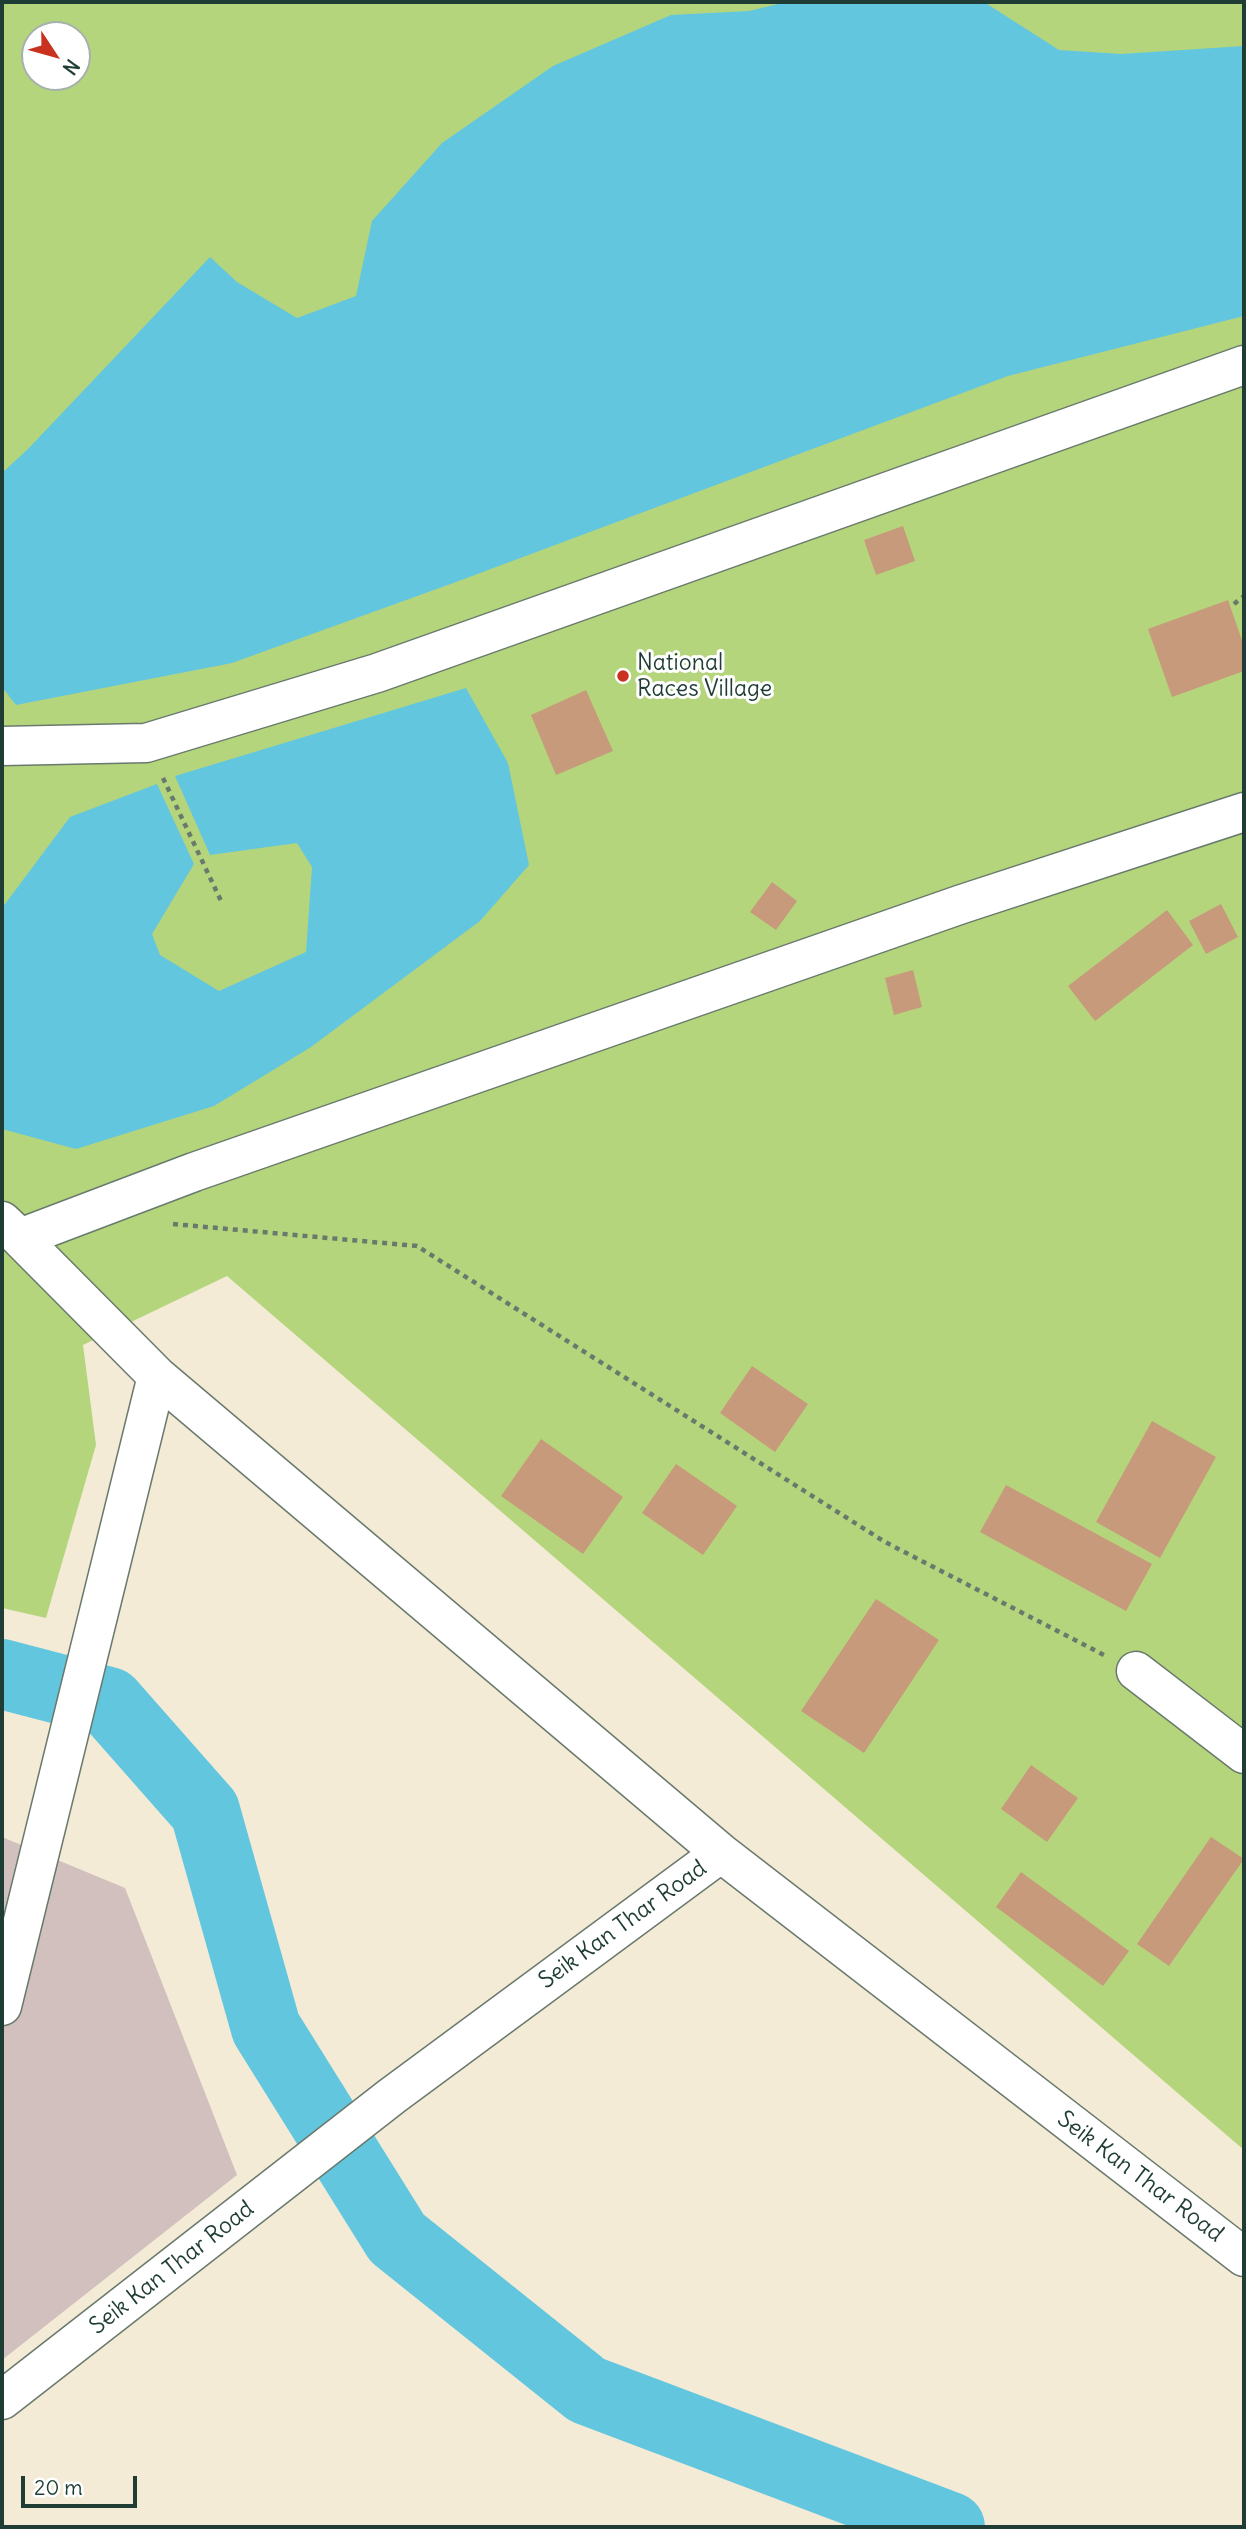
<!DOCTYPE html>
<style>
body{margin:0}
#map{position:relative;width:1246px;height:2529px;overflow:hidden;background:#f3ebd6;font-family:Delius,sans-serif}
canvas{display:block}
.frame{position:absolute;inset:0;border:4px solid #1f3d34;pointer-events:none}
.north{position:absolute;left:21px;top:21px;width:70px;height:70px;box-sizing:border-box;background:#fff;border:2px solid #a5b1ae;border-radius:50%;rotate:126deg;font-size:19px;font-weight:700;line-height:28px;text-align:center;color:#1f3d34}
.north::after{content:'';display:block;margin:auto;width:24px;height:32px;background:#c8321e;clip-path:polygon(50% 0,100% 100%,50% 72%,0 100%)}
.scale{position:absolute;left:21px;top:2476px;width:116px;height:32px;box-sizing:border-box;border:4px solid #1f3d34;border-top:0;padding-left:9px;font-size:21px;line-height:24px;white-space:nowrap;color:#1f3d34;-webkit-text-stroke:5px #fff;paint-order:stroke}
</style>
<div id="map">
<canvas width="1246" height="2529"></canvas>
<div class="frame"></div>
<div class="north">N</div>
<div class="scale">20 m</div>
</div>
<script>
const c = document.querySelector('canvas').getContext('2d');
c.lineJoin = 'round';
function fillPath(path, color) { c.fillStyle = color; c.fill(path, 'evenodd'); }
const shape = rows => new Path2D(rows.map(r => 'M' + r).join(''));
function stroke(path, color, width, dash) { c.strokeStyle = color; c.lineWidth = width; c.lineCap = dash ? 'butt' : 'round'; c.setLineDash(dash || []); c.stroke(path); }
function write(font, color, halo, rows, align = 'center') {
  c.font = font + ' Delius,sans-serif'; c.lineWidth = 6; c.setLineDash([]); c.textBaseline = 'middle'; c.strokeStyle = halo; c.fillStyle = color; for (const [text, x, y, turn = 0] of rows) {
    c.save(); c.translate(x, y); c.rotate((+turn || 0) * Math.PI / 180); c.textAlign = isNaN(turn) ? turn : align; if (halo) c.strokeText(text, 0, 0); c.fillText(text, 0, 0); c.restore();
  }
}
fillPath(shape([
 [2,1837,125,1888,237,2175,2,2360]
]), '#d1c0bd');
fillPath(shape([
 [2,2,1244,2,1244,2150,227,1276,83,1345,96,1445,46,1618,2,1608],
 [35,35,77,35,77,77,35,77]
]), '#b5d57d');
fillPath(shape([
 [786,2,984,2,1059,50,1121,54,1244,46,1244,316,1008,376,456,582,232,663,16,705,2,687,2,473,28,449,210,257,237,282,297,318,356,296,372,221,442,143,553,66,671,15,749,11],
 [466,688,508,763,529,865,480,921,311,1047,214,1106,76,1149,2,1129,2,908,70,817,157,784,194,864,152,934,160,955,219,991,306,952,312,867,297,843,210,855,175,776]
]), '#62c6df');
stroke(shape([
 [2,1674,109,1702,205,1811,266,2028,397,2238,587,2390,950,2527]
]), '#62c6df', 70);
fillPath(shape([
 [903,526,915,561,876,575,864,540],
 [1228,600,1244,646,1244,671,1172,697,1148,629],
 [586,690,613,751,556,775,531,715],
 [772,882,797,901,776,930,750,912],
 [1221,904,1238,937,1206,954,1189,921],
 [1167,910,1193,945,1095,1021,1068,986],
 [913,970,922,1007,894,1015,885,978],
 [752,1366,808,1404,775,1452,720,1413],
 [1152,1421,1216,1457,1160,1558,1096,1522],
 [541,1439,623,1497,583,1554,501,1496],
 [676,1464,737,1506,703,1555,642,1513],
 [1006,1485,1152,1564,1126,1611,980,1532],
 [876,1599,939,1640,864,1753,801,1711],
 [1031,1765,1078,1798,1047,1842,1001,1809],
 [1211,1837,1244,1859,1169,1966,1137,1944],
 [1021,1872,1129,1951,1103,1986,996,1907]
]), '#c79a7b');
const minor = shape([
 [2,746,146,743,377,673,1244,365],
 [2,1221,20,1238,194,1172,962,904,1244,812],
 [20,1238,157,1376,721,1853],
 [1136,1671,1244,1754],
 [2,2006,157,1376],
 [2,2400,392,2096,721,1853,1244,2257]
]);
stroke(minor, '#697a6d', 41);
stroke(shape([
 [1234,604,1244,596],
 [163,778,222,903],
 [173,1224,417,1246,885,1542,1104,1655]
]), '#697a6d', 4.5, [5, 5]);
stroke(minor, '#fff', 38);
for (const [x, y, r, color] of [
 [623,676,7,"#c8321e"]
]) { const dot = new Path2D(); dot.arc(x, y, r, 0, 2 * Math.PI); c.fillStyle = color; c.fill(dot); stroke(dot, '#fff', 2.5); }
write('23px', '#1f3d34', '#fff', [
 ["National",637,663],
 ["Races Village",637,689]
], 'left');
write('23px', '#1f3d34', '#fff', [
 ["Seik Kan Thar Road",623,1925,-36],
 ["Seik Kan Thar Road",1140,2177,37],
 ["Seik Kan Thar Road",172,2268,-38]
]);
</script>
